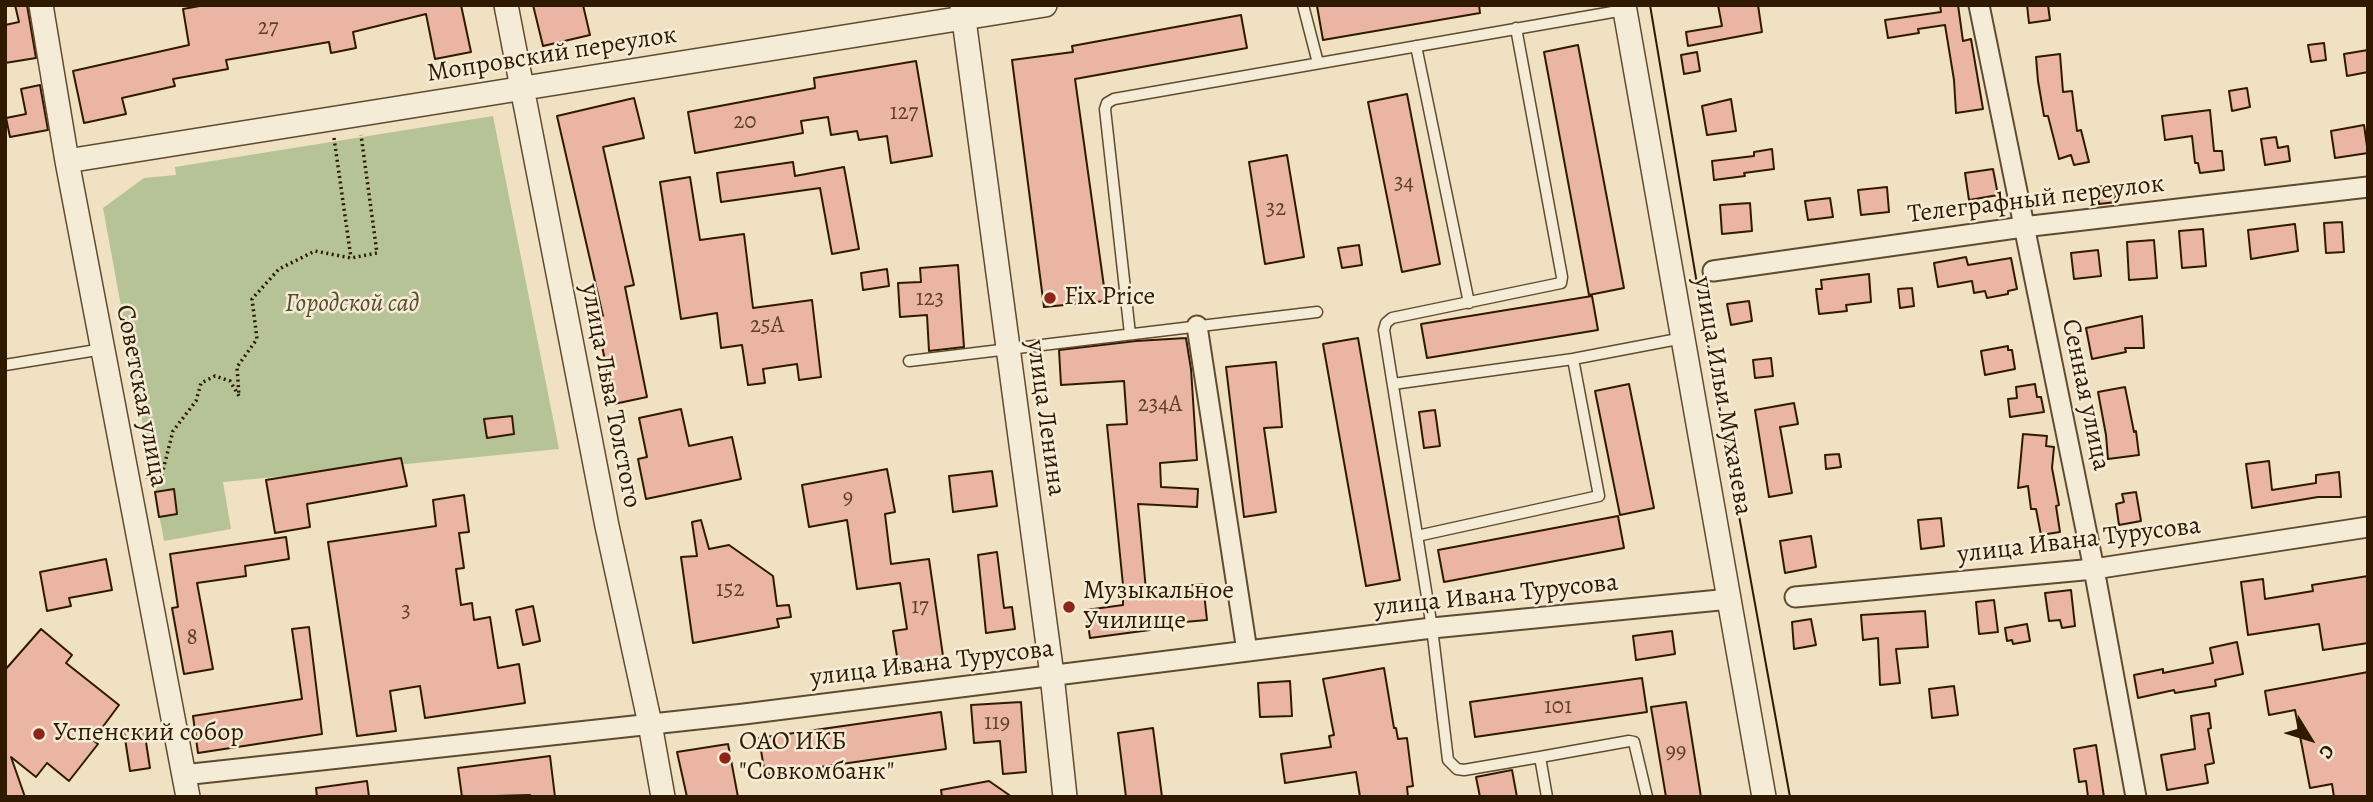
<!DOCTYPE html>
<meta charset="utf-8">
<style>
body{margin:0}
#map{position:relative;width:2373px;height:802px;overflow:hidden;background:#efe1c1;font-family:Alegreya,serif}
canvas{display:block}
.frame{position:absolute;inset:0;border:7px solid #2f1a00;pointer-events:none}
.north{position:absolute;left:2275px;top:704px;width:70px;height:70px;-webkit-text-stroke:5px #f5ecd7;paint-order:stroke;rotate:128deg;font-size:19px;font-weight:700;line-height:28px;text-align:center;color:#2f1a00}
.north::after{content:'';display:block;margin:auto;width:24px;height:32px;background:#2f1a00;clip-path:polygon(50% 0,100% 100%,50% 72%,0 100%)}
</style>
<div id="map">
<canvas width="2373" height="802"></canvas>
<div class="frame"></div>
<div class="north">С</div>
</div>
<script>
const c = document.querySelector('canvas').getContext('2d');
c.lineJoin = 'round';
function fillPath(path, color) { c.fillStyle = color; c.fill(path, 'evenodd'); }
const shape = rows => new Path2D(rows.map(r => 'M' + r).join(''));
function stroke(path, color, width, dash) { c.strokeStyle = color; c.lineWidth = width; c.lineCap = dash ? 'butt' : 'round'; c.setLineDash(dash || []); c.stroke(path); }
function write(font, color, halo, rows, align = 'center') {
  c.font = font + ' Alegreya,serif'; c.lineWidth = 5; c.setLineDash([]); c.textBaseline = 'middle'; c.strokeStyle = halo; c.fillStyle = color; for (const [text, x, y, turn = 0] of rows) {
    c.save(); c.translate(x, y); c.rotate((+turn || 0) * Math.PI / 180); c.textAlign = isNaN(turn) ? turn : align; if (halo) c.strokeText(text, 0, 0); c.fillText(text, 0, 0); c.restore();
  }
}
fillPath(shape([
 [493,116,559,449,223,482,231,529,164,541,103,208,144,178,176,175,175,167]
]), '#b6c396');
const building = shape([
 [15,5,27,5,36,58,5,63,5,25,19,22,15,5],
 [205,5,461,5,471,52,435,59,426,14,353,32,356,48,331,53,329,42,226,60,228,69,173,79,175,86,122,98,126,114,84,123,73,71,189,45,183,9,205,5],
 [533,5,583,5,590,35,543,46,533,5],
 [1324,5,1479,5,1480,13,1323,40,1317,6,1324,5],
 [1718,5,1758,5,1762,32,1688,46,1686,32,1722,26,1718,5],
 [1940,5,1958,5,1963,41,1971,39,1983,109,1956,113,1954,80,1945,25,1918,29,1919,33,1888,38,1885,20,1941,12,1940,5],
 [2027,5,2048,5,2050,20,2029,23,2027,5],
 [1241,15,1247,48,1075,79,1106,301,1044,307,1012,60,1073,52,1072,46,1241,15],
 [2324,43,2326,60,2311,62,2308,45,2324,43],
 [1578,45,1624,288,1589,295,1544,52,1578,45],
 [2368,50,2368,72,2347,76,2344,54,2368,50],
 [1697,52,1700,71,1684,74,1681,55,1697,52],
 [2060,54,2063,92,2072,91,2077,131,2081,130,2089,162,2074,165,2071,155,2059,159,2048,116,2044,116,2038,81,2036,57,2060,54],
 [916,61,932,156,891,163,887,136,859,140,857,131,831,135,828,117,801,121,803,133,695,153,688,112,815,88,814,78,916,61],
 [40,85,48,130,10,137,6,118,26,114,21,89,40,85],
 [2247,88,2250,107,2232,111,2229,91,2247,88],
 [1407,94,1440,264,1402,272,1368,102,1407,94],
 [634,98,644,138,603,147,634,285,625,287,647,397,614,404,596,317,603,316,557,116,634,98],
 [1731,99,1736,131,1707,135,1702,106,1731,99],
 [2210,110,2214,151,2222,151,2224,170,2200,173,2198,163,2195,163,2192,136,2165,140,2162,116,2210,110],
 [2364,125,2368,153,2335,158,2331,131,2364,125],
 [2276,137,2278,148,2288,146,2290,161,2265,165,2261,139,2276,137],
 [1772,149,1774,169,1744,173,1745,176,1714,180,1712,161,1754,156,1754,152,1772,149],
 [1287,155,1304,257,1265,264,1249,162,1287,155],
 [793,162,795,176,844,167,859,249,832,254,820,188,721,202,717,173,793,162],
 [1993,169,1998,195,1969,200,1965,173,1993,169],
 [690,177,700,240,744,234,753,308,812,300,821,377,799,380,797,364,763,369,765,383,748,385,742,345,721,348,717,313,681,319,660,182,690,177],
 [2114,185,2116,202,2099,204,2097,187,2114,185],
 [1887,187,1889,212,1861,215,1858,190,1887,187],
 [1830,198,1833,217,1808,220,1805,201,1830,198],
 [1750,203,1752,231,1722,234,1720,205,1750,203],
 [2342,222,2344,252,2326,253,2324,223,2342,222],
 [2295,224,2298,251,2251,259,2248,230,2295,224],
 [2203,229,2206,266,2182,268,2179,231,2203,229],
 [2154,240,2157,278,2129,280,2127,242,2154,240],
 [1359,245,1362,265,1342,268,1338,248,1359,245],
 [2098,250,2101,276,2074,279,2071,253,2098,250],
 [1966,257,1968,265,2011,258,2017,289,2008,291,2008,294,1987,298,1985,291,1974,293,1972,281,1938,287,1934,263,1966,257],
 [958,265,964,347,929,351,927,315,900,317,898,283,921,282,920,268,958,265],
 [887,269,889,286,863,290,861,273,887,269],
 [1869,274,1871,302,1846,305,1847,311,1819,314,1816,289,1822,289,1821,280,1869,274],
 [1912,288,1914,306,1900,308,1898,289,1912,288],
 [1592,296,1598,330,1427,358,1421,324,1592,296],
 [1749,301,1752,321,1731,325,1727,304,1749,301],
 [2142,316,2144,348,2125,348,2126,352,2092,359,2086,328,2142,316],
 [1186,338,1191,369,1197,460,1160,463,1161,487,1198,489,1197,507,1138,504,1146,590,1203,584,1207,620,1150,625,1150,630,1090,638,1086,610,1123,605,1123,595,1124,595,1107,425,1127,424,1124,381,1061,385,1059,350,1136,341,1186,338],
 [1358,338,1400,580,1366,586,1323,344,1358,338],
 [2008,346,2008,350,2012,350,2015,369,1985,375,1981,351,2008,346],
 [1771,358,1773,376,1755,378,1753,360,1771,358],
 [1276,362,1282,427,1264,428,1276,512,1244,517,1226,367,1276,362],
 [1629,384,1654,508,1620,515,1595,391,1629,384],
 [2035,384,2037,397,2041,397,2044,412,2010,417,2008,399,2017,398,2016,387,2035,384],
 [2125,387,2134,432,2136,431,2139,455,2108,459,2106,435,2098,392,2125,387],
 [1794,403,1798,424,1780,427,1792,493,1769,497,1755,410,1794,403],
 [681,409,689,446,732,437,741,479,646,499,638,459,647,457,639,418,681,409],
 [1435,410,1440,446,1424,448,1419,412,1435,410],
 [512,416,514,434,487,438,484,419,512,416],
 [2023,434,2047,436,2046,446,2054,447,2052,468,2059,505,2056,506,2060,532,2041,535,2036,509,2031,509,2028,486,2018,488,2023,434],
 [1839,454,1841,467,1826,469,1825,455,1839,454],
 [401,458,407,486,307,504,310,527,275,533,266,480,401,458],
 [2269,461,2272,490,2316,483,2316,475,2339,472,2341,497,2318,497,2252,508,2246,464,2269,461],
 [887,469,895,512,885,514,891,564,929,559,944,663,899,669,893,631,907,629,900,583,857,589,847,520,809,527,802,485,887,469],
 [992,471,997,506,953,512,949,476,992,471],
 [174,489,177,514,159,517,155,492,174,489],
 [2136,492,2141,521,2119,525,2116,504,2124,502,2122,494,2136,492],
 [464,495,469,532,459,533,464,568,456,569,461,605,472,603,474,620,490,617,498,668,519,664,525,703,425,718,420,686,390,691,396,731,357,736,328,542,436,526,433,500,464,495],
 [1618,516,1624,548,1444,582,1438,550,1618,516],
 [1941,518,1944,546,1921,549,1918,520,1941,518],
 [701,520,709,549,729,545,773,576,777,606,789,605,791,617,777,619,779,627,693,643,681,557,697,556,692,522,701,520],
 [1811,536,1816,567,1785,573,1780,541,1811,536],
 [286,537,289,559,245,566,246,576,197,583,213,669,184,674,172,608,178,607,170,554,286,537],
 [997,552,1004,608,1012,607,1015,629,986,633,978,555,997,552],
 [106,559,112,590,69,598,71,606,47,611,40,572,106,559],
 [2368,576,2368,643,2323,650,2319,624,2248,635,2241,582,2263,579,2265,599,2313,591,2312,585,2368,576],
 [2071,590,2075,626,2062,628,2060,620,2049,621,2045,593,2071,590],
 [1994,600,1998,632,1979,634,1976,602,1994,600],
 [533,606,540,641,523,645,516,610,533,606],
 [1925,611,1928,647,1896,649,1900,683,1880,685,1878,638,1863,640,1861,615,1925,611],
 [1811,619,1816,645,1794,649,1792,622,1811,619],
 [2027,624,2030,641,2013,644,2012,640,2007,641,2005,628,2027,624],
 [309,627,322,734,198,753,193,716,302,699,292,629,309,627],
 [41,629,72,655,66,663,119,705,93,740,98,744,69,781,47,763,36,777,11,757,25,797,5,797,5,670,41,629],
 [1672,631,1675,654,1636,660,1633,636,1672,631],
 [2237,642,2243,674,2215,680,2216,686,2175,693,2174,690,2138,698,2134,675,2163,669,2163,673,2213,663,2210,648,2237,642],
 [1384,668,1394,728,1396,728,1398,739,1407,738,1413,786,1407,787,1408,797,1360,797,1356,772,1285,783,1281,754,1331,747,1329,736,1334,735,1323,679,1384,668],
 [2368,672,2368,797,2334,797,2332,784,2310,788,2295,710,2269,715,2265,691,2368,672],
 [1642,678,1647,712,1475,737,1470,702,1642,678],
 [1290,681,1292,716,1260,717,1258,683,1290,681],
 [1954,686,1958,715,1932,718,1929,689,1954,686],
 [1021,702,1026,772,1003,774,1000,741,974,743,971,705,1021,702],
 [1686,702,1701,797,1666,797,1651,707,1686,702],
 [941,712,946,749,765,775,759,738,941,712],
 [2209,713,2211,728,2208,729,2214,763,2205,765,2208,783,2167,790,2161,755,2195,749,2191,716,2209,713],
 [1153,728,1162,797,1126,797,1118,733,1153,728],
 [144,729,150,768,130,771,124,732,144,729],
 [728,744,738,797,687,797,677,752,728,744],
 [2096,745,2104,797,2088,797,2086,781,2079,782,2074,749,2096,745],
 [550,756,555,797,530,797,530,795,462,797,458,768,550,756],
 [1512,770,1517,797,1480,797,1476,777,1512,770],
 [367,781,369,797,317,797,316,788,367,781],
 [989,781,1012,797,942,797,941,790,989,781]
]);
fillPath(building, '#eab5a3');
stroke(building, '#2f1a00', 2);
const service = shape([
 [1303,5,1318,63],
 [1516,28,1562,277,1561,283,1392,318,1386,323,1384,330,1432,628,1448,760,1457,769,1464,770,1540,757,1547,797],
 [1416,46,1469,303],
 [1130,334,1105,109,1107,103,1114,99,1624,10],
 [909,361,1317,312],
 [5,365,103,349],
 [1393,384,1573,359,1683,338],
 [1417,536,1599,496,1573,359],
 [1540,757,1629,741,1634,742,1647,797]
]);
const minor = shape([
 [1979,5,2094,569,2136,797],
 [1713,271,2023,227,2368,187],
 [1197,326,1247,651],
 [1795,597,2094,569,2368,527],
 [183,775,744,714,1432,628,1730,599]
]);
const tertiary = shape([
 [41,5,67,161,188,797],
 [506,5,607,526,650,724,663,797],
 [962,5,1052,675,1065,797],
 [1624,5,1764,797],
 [67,161,1045,5]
]);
stroke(service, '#5f4c30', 13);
stroke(minor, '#5f4c30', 23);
stroke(tertiary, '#5f4c30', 26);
stroke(shape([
 [334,138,351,258],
 [145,477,162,474,173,431,196,401,201,383,215,376,230,381,239,396,237,367,257,339,252,299,279,269,315,251,351,258,377,253,361,135]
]), '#2f1a00', 3.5, [2, 3.5]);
stroke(service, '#f5ecd7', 10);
stroke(minor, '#f5ecd7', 19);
stroke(tertiary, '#f5ecd7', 23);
stroke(shape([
 [1650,5,1696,278,1790,797]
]), '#2f1a00', 2);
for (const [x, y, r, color] of [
 [1050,298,7,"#8f2418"],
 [1069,607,7,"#8f2418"],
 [39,734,7,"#8f2418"],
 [725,758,7,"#8f2418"]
]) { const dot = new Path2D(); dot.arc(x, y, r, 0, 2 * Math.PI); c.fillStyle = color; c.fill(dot); stroke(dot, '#f5ecd7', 2.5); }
write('23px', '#5e4129', null, [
 ["27",268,28],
 ["127",904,113],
 ["20",745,122],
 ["34",1404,183],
 ["32",1276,209],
 ["123",930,299],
 ["25А",767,326],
 ["234А",1160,405],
 ["9",848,498],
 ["152",730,590],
 ["17",920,607],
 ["3",406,611],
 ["8",192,638],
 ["101",1558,707],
 ["119",997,723],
 ["99",1676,752]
]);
write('26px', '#2f1a00', '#f5ecd7', [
 ["Мопровский переулок",552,55,-9],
 ["Телеграфный переулок",2036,200,-7],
 ["Сенная улица",2085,395,78],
 ["Советская улица",141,396,79],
 ["улица Льва Толстого",610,396,79],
 ["улица Ильи Мухачева",1722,396,80],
 ["улица Ленина",1045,418,82],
 ["улица Ивана Турусова",2079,541,-7],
 ["улица Ивана Турусова",1496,596,-6],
 ["улица Ивана Турусова",932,664,-7]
]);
write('26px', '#2f1a00', '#f5ecd7', [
 ["Fix Price",1064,298],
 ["Музыкальное",1083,592],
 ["Училище",1083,622],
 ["Успенский собор",53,734],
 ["ОАО ИКБ",739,743],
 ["\"Совкомбанк\"",739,773]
], 'left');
write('italic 26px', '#584d2d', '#f5ecd7', [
 ["Городской сад",352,305]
]);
</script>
